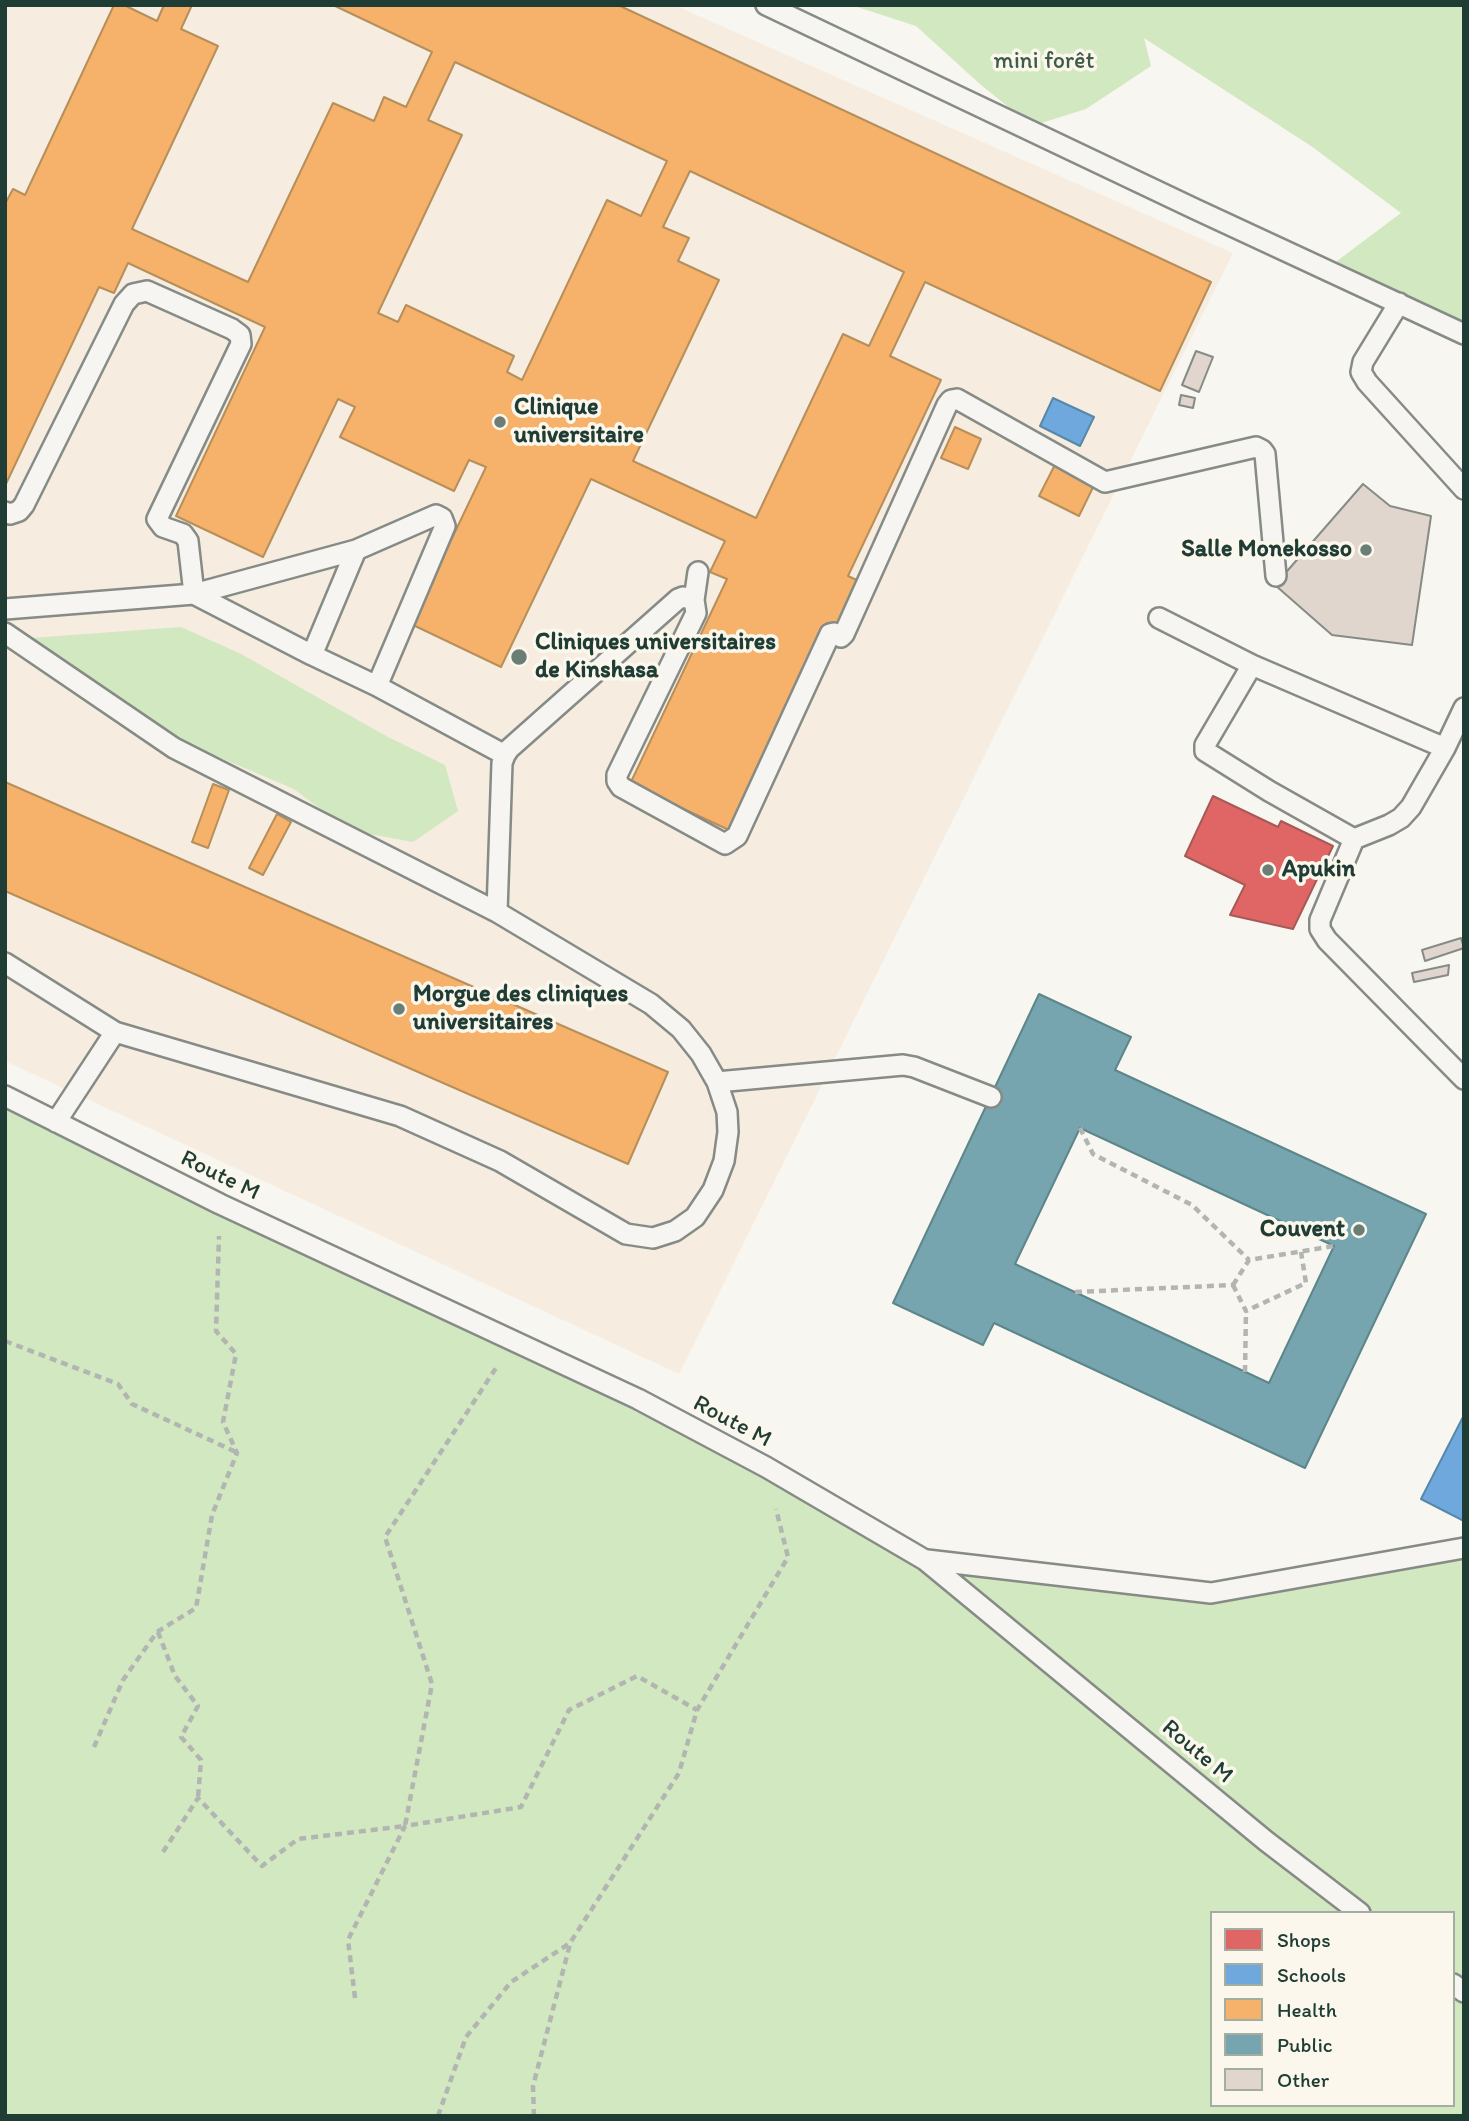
<!DOCTYPE html>
<meta charset="utf-8">
<style>
body{margin:0}
#map{position:relative;width:1469px;height:2121px;overflow:hidden;background:#f8f6f0;font-family:Itim,sans-serif}
canvas{display:block}
.frame{position:absolute;inset:0;border:7px solid #1f3d34;pointer-events:none}
.legend{position:absolute;left:1210px;top:1911px;width:245px;height:196px;box-sizing:border-box;background:#fbf7ec;border:2px solid #a3ada2;margin:0;padding:9px 12px;list-style:none;font-size:21px;color:#1f3d34}
.legend li{display:flex;align-items:center;gap:14px;height:35px}
.legend b{width:35px;border:2px solid #a3ada2}
</style>
<div id="map">
<canvas width="1469" height="2121"></canvas>
<div class="frame"></div>
<ul class="legend">
<li><b style="height:19px;background:#e06666"></b>Shops</li>
<li><b style="height:19px;background:#6fa8dc"></b>Schools</li>
<li><b style="height:19px;background:#f6b26b"></b>Health</li>
<li><b style="height:19px;background:#76a5af"></b>Public</li>
<li><b style="height:19px;background:#e0d6ce"></b>Other</li>
</ul>
</div>
<script>
const c = document.querySelector('canvas').getContext('2d');
c.lineJoin = 'round';
function fillPath(path, color) { c.fillStyle = color; c.fill(path, 'evenodd'); }
const shape = rows => new Path2D(rows.map(r => 'M' + r).join(''));
function stroke(path, color, width, dash) { c.strokeStyle = color; c.lineWidth = width; c.lineCap = dash ? 'butt' : 'round'; c.setLineDash(dash || []); c.stroke(path); }
function write(font, color, halo, rows, align = 'center') {
  c.font = font + ' Itim,sans-serif'; c.lineWidth = 7; c.setLineDash([]); c.textBaseline = 'middle'; c.strokeStyle = halo; c.fillStyle = color; for (const [text, x, y, turn = 0] of rows) {
    c.save(); c.translate(x, y); c.rotate((+turn || 0) * Math.PI / 180); c.textAlign = isNaN(turn) ? turn : align; if (halo) c.strokeText(text, 0, 0); c.fillText(text, 0, 0); c.restore();
  }
}
fillPath(shape([
 [5,5,674,5,1233,253,679,1374,5,1061]
]), '#f6ece0');
fillPath(shape([
 [851,5,1464,5,1464,335,1325,270,1401,213,1311,146,1144,38,1151,66,1086,109,1032,126,981,85,916,26],
 [181,627,241,654,386,736,445,765,458,811,413,842,348,830,294,789,190,745,31,638],
 [5,1096,513,1341,925,1560,1232,1591,1464,1549,1464,2116,5,2116],
 [1212,1913,1453,1913,1453,2105,1212,2105]
]), '#d2e8c0');
const shops = shape([
 [1213,796,1278,827,1281,821,1333,846,1293,929,1230,915,1245,885,1185,856,1213,796]
]);
fillPath(shops, '#e06666');
stroke(shops, '#a65a57', 2);
const schools = shape([
 [1053,398,1094,417,1080,446,1040,426,1053,398],
 [1464,1415,1464,1521,1421,1499,1464,1415]
]);
fillPath(schools, '#6fa8dc');
stroke(schools, '#5788aa', 2);
const health = shape([
 [114,5,124,5,157,21,164,5,192,5,181,29,218,46,132,229,248,282,333,103,374,121,384,97,406,107,432,52,333,5,618,5,1211,282,1160,391,925,282,890,356,941,380,848,576,861,582,839,628,827,623,729,830,630,784,727,579,710,572,725,541,591,479,501,667,411,624,486,467,469,460,454,491,340,437,355,407,338,399,263,557,176,516,265,327,128,263,114,293,99,287,5,486,5,204,13,189,25,195,114,5],
 [455,62,667,161,641,216,607,200,522,380,507,372,514,356,406,305,398,322,378,313,462,135,428,120,455,62],
 [690,171,904,272,869,346,843,334,756,518,633,461,719,280,678,261,689,238,663,227,690,171],
 [955,427,981,439,968,469,941,458,955,427],
 [1062,451,1101,471,1079,516,1039,496,1062,451],
 [5,782,668,1072,628,1164,5,891,5,782],
 [213,784,229,790,208,848,192,842,213,784],
 [277,814,291,822,263,875,249,868,277,814]
]);
fillPath(health, '#f6b26b');
stroke(health, '#b68f5a', 2);
const public = shape([
 [1039,994,1131,1037,1115,1070,1426,1214,1305,1468,994,1323,983,1345,893,1303,1039,994],
 [1080,1128,1334,1246,1269,1383,1015,1264,1080,1128]
]);
fillPath(public, '#76a5af');
stroke(public, '#5c868a', 2);
const building = shape([
 [1196,351,1213,357,1199,392,1182,385,1196,351],
 [1181,395,1195,398,1193,408,1179,405,1181,395],
 [1363,484,1390,506,1431,516,1412,645,1332,635,1275,585,1363,484],
 [1461,938,1464,948,1425,961,1422,950,1461,938],
 [1449,965,1448,975,1414,982,1412,973,1449,965]
]);
fillPath(building, '#e0d6ce');
stroke(building, '#868b86', 2);
const lane = shape([
 [766,5,1195,209,1464,334],
 [1399,303,1363,362,1361,372,1367,382,1464,489],
 [5,512,10,514,19,511,24,505,124,304,133,294,147,291,232,329,240,335,241,344,157,519,163,527,183,534,188,541,194,594,356,550,436,515,442,518,445,526,377,686],
 [698,572,694,600,696,613,617,775,617,781,621,787,725,844,737,836,830,634,834,633,841,637,844,634,947,405,951,400,957,399,1105,482,1256,447,1262,450,1265,454,1276,576],
 [5,609,194,594,312,655,377,686,505,755],
 [1159,618,1252,665,1445,748],
 [5,633,174,748,497,912,651,1004,681,1029,701,1054,717,1082,727,1112,728,1132,724,1161,713,1190,695,1217,675,1231,653,1238,626,1234,500,1161,400,1116,115,1032,56,1122],
 [312,655,356,550],
 [1252,665,1205,745,1205,751,1269,791,1354,839,1389,825,1401,818,1411,807,1445,748,1464,708],
 [1354,839,1320,920,1320,929,1327,940,1464,1079],
 [497,912,502,763,505,755,509,749,678,599,683,597,694,600],
 [5,963,115,1032],
 [717,1082,903,1065,914,1067,991,1097],
 [5,1096,220,1204,638,1399,766,1467,925,1560,1266,1841,1360,1913],
 [927,1560,1211,1593,1464,1548],
 [1453,1984,1464,1992]
]);
stroke(lane, '#868b86', 24);
stroke(shape([
 [1080,1128,1093,1154,1192,1205,1249,1260],
 [1233,1285,1246,1311,1306,1283,1301,1252],
 [1233,1285,1249,1260,1334,1246],
 [1075,1292,1233,1285],
 [5,1341,118,1384,132,1404,236,1452],
 [1245,1372,1246,1311],
 [158,1632,175,1676,198,1706,181,1737,201,1760,198,1798],
 [94,1747,123,1680,157,1632,196,1608,212,1515,237,1453,223,1422,236,1354,216,1331,219,1236],
 [163,1852,198,1798,262,1866,298,1839,405,1826,432,1684,385,1537,498,1365],
 [355,1998,348,1940,405,1826,521,1807,569,1710,637,1676,697,1710],
 [438,2116,466,2037,511,1982,570,1943,679,1773,697,1710,788,1557,776,1509],
 [534,2116,533,2086,570,1944]
]), '#b2b5b1', 4.5, [7, 5]);
stroke(lane, '#f6f5f1', 19);
for (const [x, y, r, color] of [
 [500,422,7,"#6b7e76"],
 [1366,550,7,"#6b7e76"],
 [519,657,9,"#6b7e76"],
 [1268,870,7,"#6b7e76"],
 [399,1009,7,"#6b7e76"],
 [1359,1230,7,"#6b7e76"]
]) { const dot = new Path2D(); dot.arc(x, y, r, 0, 2 * Math.PI); c.fillStyle = color; c.fill(dot); stroke(dot, '#fbf7ec', 2.5); }
write('24px', '#3d5d48', '#fbf7ec', [
 ["mini forêt",1044,62]
]);
write('bold 24px', '#1f3d34', '#fbf7ec', [
 ["Clinique",514,408],
 ["universitaire",514,436],
 ["Salle Monekosso",1352,550,"right"],
 ["Cliniques universitaires",535,643],
 ["de Kinshasa",535,671],
 ["Apukin",1282,870],
 ["Morgue des cliniques",413,995],
 ["universitaires",413,1023],
 ["Couvent",1345,1230,"right"]
], 'left');
write('24px', '#1f3d34', '#fbf7ec', [
 ["Route M",220,1176,26],
 ["Route M",732,1422,28],
 ["Route M",1197,1752,40]
]);
</script>
